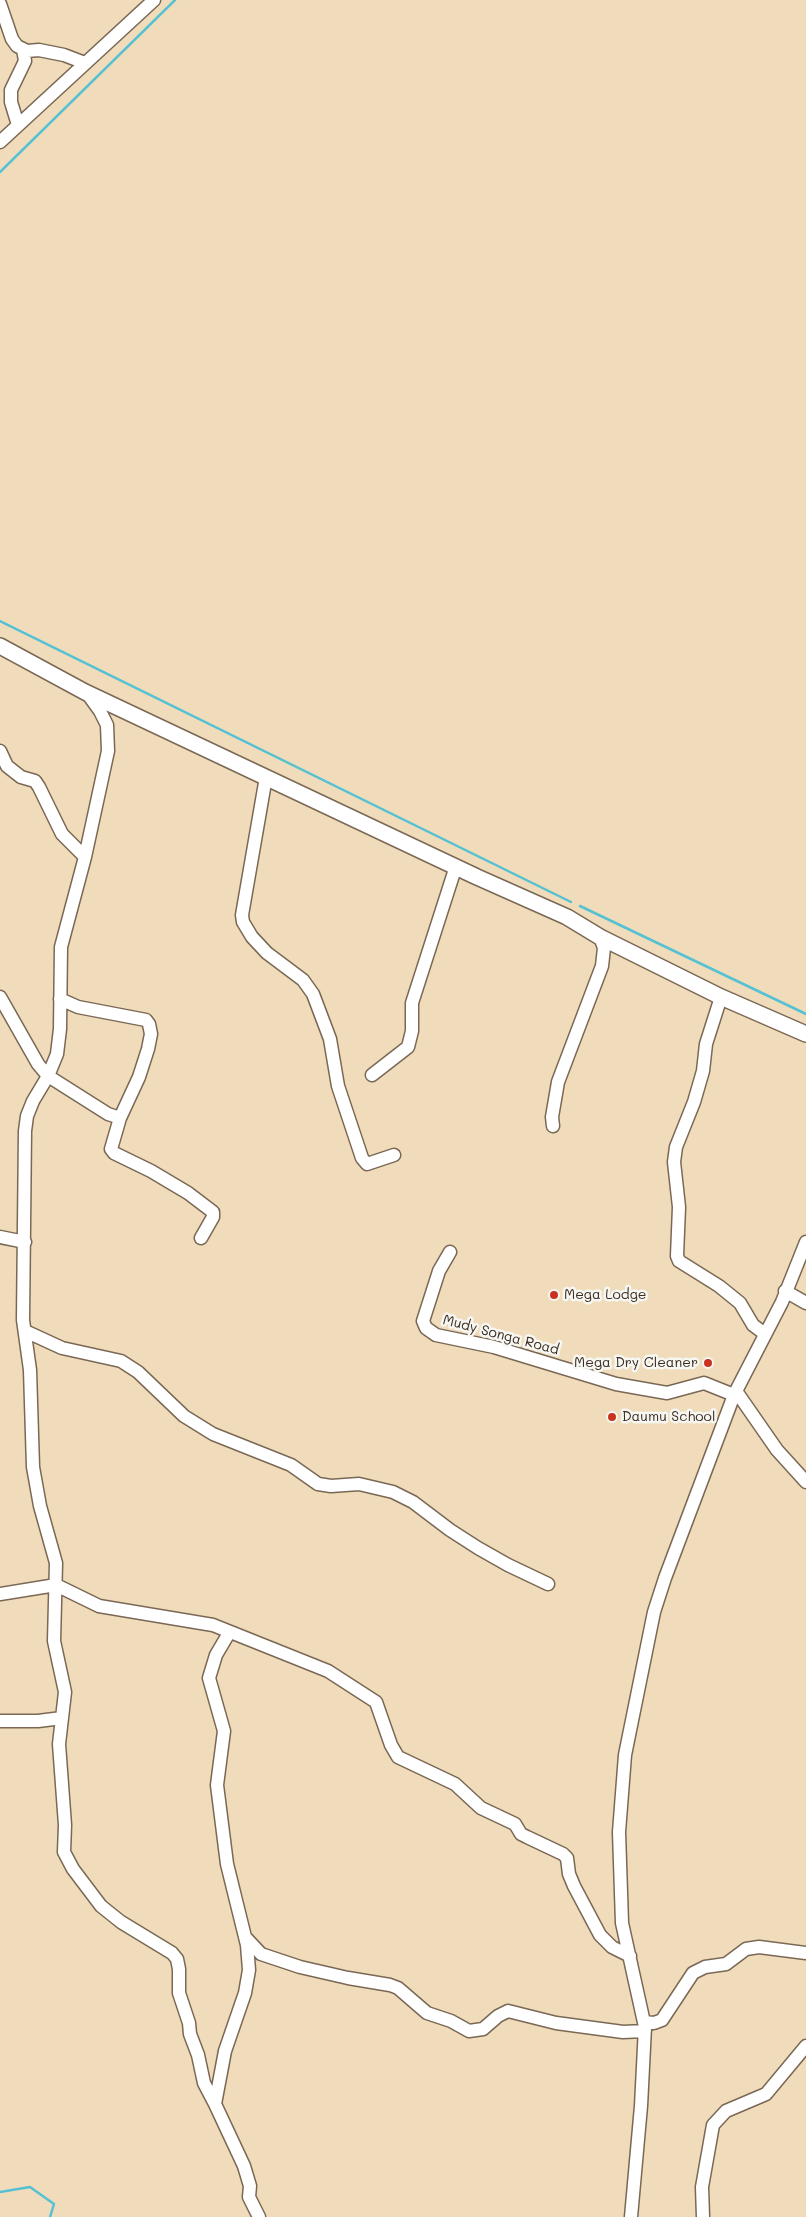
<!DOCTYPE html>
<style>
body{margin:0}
canvas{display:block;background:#f0dcba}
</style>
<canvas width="806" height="2217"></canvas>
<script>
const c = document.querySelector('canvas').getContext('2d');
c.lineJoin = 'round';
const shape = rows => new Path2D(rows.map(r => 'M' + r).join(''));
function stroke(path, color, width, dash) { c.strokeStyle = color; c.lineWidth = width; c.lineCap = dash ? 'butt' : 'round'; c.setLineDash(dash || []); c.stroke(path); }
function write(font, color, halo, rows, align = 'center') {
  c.font = font + ' Mali,sans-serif'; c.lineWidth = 5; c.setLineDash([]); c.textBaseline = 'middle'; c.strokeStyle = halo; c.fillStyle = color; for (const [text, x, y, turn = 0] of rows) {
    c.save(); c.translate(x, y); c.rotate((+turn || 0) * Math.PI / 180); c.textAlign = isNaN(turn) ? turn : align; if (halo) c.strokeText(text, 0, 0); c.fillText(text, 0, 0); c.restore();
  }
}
stroke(shape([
 [0,172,175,0],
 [0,621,571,902],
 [580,906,806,1014],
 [0,2192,30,2187,54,2204,50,2217]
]), '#56c1d2', 2.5);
const minor = shape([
 [0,4,12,39,17,46,27,51,39,50,64,55,85,63],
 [18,125,11,102,11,90,25,61,23,49],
 [0,142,154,0],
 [87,693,100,711,107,725,108,751,85,857,61,947,60,1029,57,1054,48,1076,33,1101,27,1116,25,1131,23,1320,30,1370,33,1467,40,1506,56,1563,54,1641,65,1692,59,1744,65,1825,64,1852,73,1869,101,1906,121,1922,172,1953,177,1959,179,1969,179,1993,189,2023,190,2034,198,2055,204,2083,215,2104],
 [0,751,7,766,21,777,35,781,39,787,62,834,85,857],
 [266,777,242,915,243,922,252,937,267,953,303,980,313,994,330,1039,338,1086,362,1158,367,1164,394,1155],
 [0,997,38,1064,48,1076,108,1114,120,1118],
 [721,997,706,1044,703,1071,694,1102,676,1147,674,1162,679,1207,677,1256,679,1261,719,1286,740,1303,753,1325,765,1334],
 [60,999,78,1007,146,1020,149,1024,151,1034,148,1049,139,1077,120,1118,111,1149,114,1153,151,1171,188,1193,213,1212,213,1217,201,1238],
 [372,1075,408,1047,412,1031,412,1003,456,866],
 [553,1126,552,1117,558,1082,602,966,604,948,600,937],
 [0,1237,25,1242],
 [450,1252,439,1271,423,1321,426,1328,436,1335,494,1347,616,1384,667,1393,704,1383,734,1395],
 [785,1291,806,1303],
 [25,1331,62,1348,121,1361,138,1372,184,1416,213,1434,291,1465,318,1484,331,1486,359,1484,393,1492,413,1502,450,1530,478,1548,508,1565,548,1584],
 [736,1391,777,1450,806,1482],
 [0,1594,56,1585,99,1606,213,1625,328,1671,376,1702,391,1745,398,1757,455,1784,481,1808,515,1824,521,1834,527,1837,563,1854,567,1858,569,1874,574,1886,600,1935,612,1947,630,1956],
 [229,1633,216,1655,209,1678,224,1731,217,1785,227,1864,247,1945,249,1970,245,1993,225,2051,215,2104,244,2166,250,2186,249,2197,259,2217],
 [0,1721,38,1721,62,1718],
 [246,1938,261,1954,300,1967,348,1978,390,1985,398,1988,427,2013,451,2021,469,2031,483,2029,498,2016,508,2011,556,2023,623,2032,645,2031],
 [644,2022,654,2023,662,2020,693,1973,705,1967,726,1964,746,1949,759,1947,806,1953],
 [631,2217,641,2106,645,2027,622,1923,619,1832,625,1755,654,1612,665,1578,734,1395,782,1302,806,1242],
 [703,2217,702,2187,713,2125,726,2111,766,2094,806,2046]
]);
const major = shape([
 [0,646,85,692,477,877,567,917,600,937,721,997,806,1034]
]);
stroke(minor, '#7a6855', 15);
stroke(major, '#7a6855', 18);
stroke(minor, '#fff', 12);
stroke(major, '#fff', 15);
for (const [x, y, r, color] of [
 [554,1295,5,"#c8321e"],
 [708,1363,5,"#c8321e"],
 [612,1417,5,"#c8321e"]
]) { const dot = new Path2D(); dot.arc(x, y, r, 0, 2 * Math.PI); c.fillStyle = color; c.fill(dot); stroke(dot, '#f6f6f2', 2); }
write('14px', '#3b2a1e', '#f6f6f2', [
 ["Mega Lodge",564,1295],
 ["Mega Dry Cleaner",698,1363,"right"],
 ["Daumu School",622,1417]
], 'left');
write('14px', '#3b2a1e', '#f6f6f2', [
 ["Mudy Songa Road",501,1335,15]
]);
</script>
